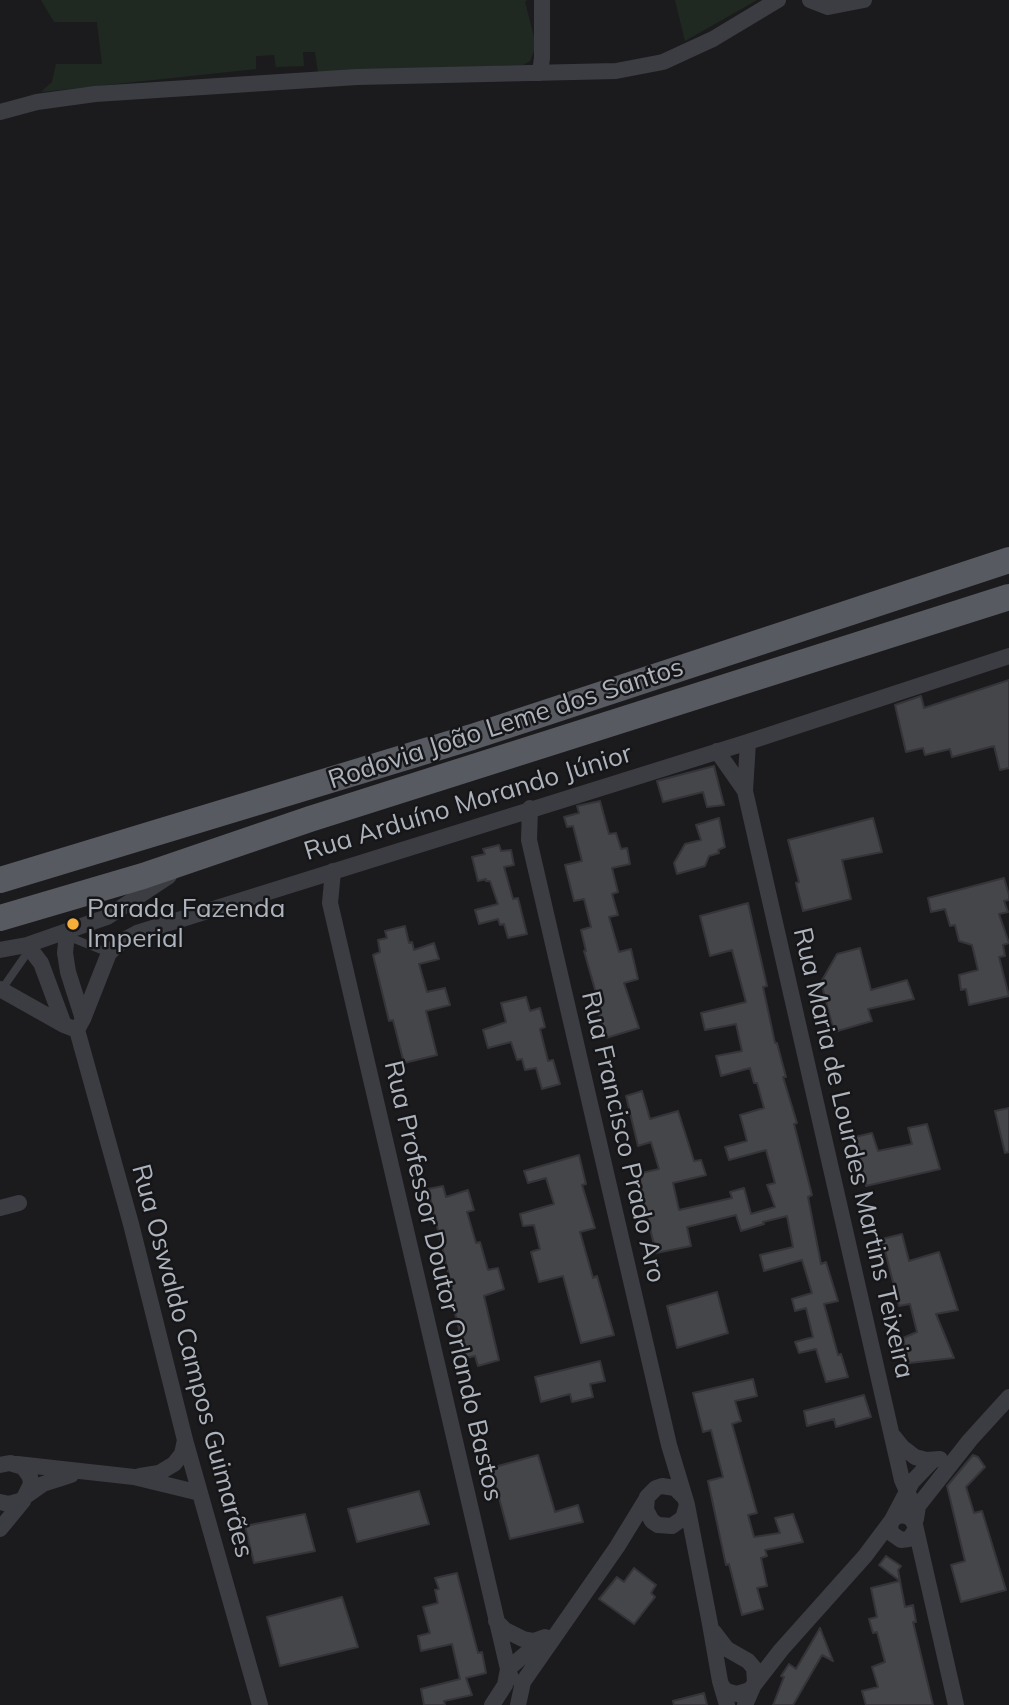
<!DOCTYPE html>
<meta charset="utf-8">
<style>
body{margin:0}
canvas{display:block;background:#1b1b1d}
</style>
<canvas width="1009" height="1705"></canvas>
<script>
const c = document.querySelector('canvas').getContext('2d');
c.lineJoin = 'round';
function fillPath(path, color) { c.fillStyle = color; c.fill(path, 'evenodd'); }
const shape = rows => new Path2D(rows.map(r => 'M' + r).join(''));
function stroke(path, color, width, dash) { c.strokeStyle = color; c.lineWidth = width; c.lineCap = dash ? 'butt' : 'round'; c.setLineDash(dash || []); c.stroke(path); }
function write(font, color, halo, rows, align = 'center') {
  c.font = font + ' Mulish,sans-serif'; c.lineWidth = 5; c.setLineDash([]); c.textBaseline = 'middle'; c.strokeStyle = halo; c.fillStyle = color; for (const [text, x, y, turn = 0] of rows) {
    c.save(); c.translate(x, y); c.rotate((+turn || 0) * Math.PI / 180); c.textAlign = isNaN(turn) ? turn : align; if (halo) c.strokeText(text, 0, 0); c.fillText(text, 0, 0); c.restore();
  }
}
fillPath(shape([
 [41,0,527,0,525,2,534,37,534,51,530,61,523,65,318,72,315,52,303,52,304,66,276,67,274,55,256,56,256,69,41,92,52,82,56,64,102,64,97,22,54,22],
 [675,0,757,0,685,41]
]), '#202921');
const building = shape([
 [1009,680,1009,768,1000,770,994,746,952,757,950,749,925,755,923,748,906,752,895,705,921,696,924,708,1009,680],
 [714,766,724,805,707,807,703,792,663,802,657,781,714,766],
 [600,801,609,834,616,833,621,849,627,848,630,864,612,868,618,892,612,894,618,915,609,917,619,952,631,949,638,979,624,983,639,1028,606,1038,593,994,596,993,584,951,586,951,581,930,591,927,584,899,574,901,565,865,582,861,573,826,567,827,564,817,579,813,577,806,600,801],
 [719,818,725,847,718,850,719,853,709,856,705,866,677,874,674,863,685,844,701,840,696,825,719,818],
 [873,818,882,852,842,860,851,899,803,911,796,883,799,882,788,840,873,818],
 [499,845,501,851,511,850,514,865,504,867,513,899,518,898,527,934,508,938,504,924,500,925,498,919,479,924,475,910,498,904,490,881,486,881,486,879,478,881,472,857,485,854,483,849,499,845],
 [1004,878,1009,895,1009,900,1004,901,1008,912,999,914,1009,943,1003,945,1005,956,999,957,1009,996,969,1005,966,989,961,990,959,975,978,970,972,945,959,941,955,925,950,926,945,909,931,912,928,898,1004,878],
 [748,903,767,986,763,987,775,1043,777,1043,786,1077,783,1077,797,1123,794,1124,812,1195,808,1197,821,1264,826,1262,838,1301,824,1304,838,1355,841,1354,848,1377,826,1382,816,1349,799,1353,795,1342,813,1337,806,1308,795,1311,792,1299,812,1293,802,1260,764,1271,760,1255,793,1247,787,1216,763,1222,764,1224,741,1231,736,1215,687,1227,691,1246,656,1253,637,1174,659,1169,651,1142,638,1146,626,1096,642,1091,650,1119,678,1111,694,1161,701,1160,706,1175,673,1183,679,1210,732,1198,730,1192,744,1188,751,1214,775,1207,767,1185,775,1183,766,1150,729,1160,725,1147,747,1141,740,1115,764,1108,757,1083,754,1083,750,1068,721,1076,716,1056,742,1051,736,1024,705,1030,701,1013,746,1002,732,950,710,956,700,916,748,903],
 [405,926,409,943,412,942,414,950,434,943,439,959,419,964,427,992,445,988,450,1005,426,1011,437,1055,404,1063,393,1020,389,1021,373,955,380,952,378,940,387,938,385,931,405,926],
 [860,948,871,990,907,980,914,999,868,1009,872,1021,834,1032,821,982,837,954,860,948],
 [526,997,530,1011,540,1008,545,1027,540,1029,548,1061,553,1060,560,1084,542,1089,536,1068,525,1070,522,1059,517,1060,511,1042,488,1048,483,1030,506,1022,501,1003,526,997],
 [1009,1108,1009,1152,1005,1153,995,1111,1009,1108],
 [927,1124,940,1169,866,1186,855,1137,872,1133,878,1151,912,1144,908,1128,927,1124],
 [579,1155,586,1184,582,1185,595,1228,580,1232,593,1278,597,1276,614,1335,581,1343,563,1276,539,1282,531,1252,540,1249,534,1225,523,1226,520,1214,554,1204,546,1178,528,1183,524,1171,579,1155],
 [443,1186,446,1197,468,1190,474,1210,467,1212,476,1243,480,1242,488,1270,498,1268,504,1289,484,1296,499,1360,478,1366,475,1356,466,1358,449,1289,452,1288,428,1189,443,1186],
 [902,1234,909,1261,939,1252,958,1310,936,1314,954,1358,909,1363,903,1338,917,1332,910,1304,899,1306,882,1239,902,1234],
 [717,1292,728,1333,677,1348,667,1306,717,1292],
 [600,1361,605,1381,590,1384,593,1397,572,1402,570,1394,541,1402,535,1377,600,1361],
 [753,1379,757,1396,735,1401,741,1421,732,1424,757,1513,748,1515,754,1537,780,1533,775,1518,793,1514,803,1542,765,1550,767,1556,761,1558,767,1586,757,1588,763,1609,742,1615,729,1564,726,1565,708,1481,723,1477,711,1430,703,1432,693,1393,753,1379],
 [864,1395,871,1417,836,1427,834,1419,807,1426,804,1411,864,1395],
 [538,1455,555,1512,578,1505,583,1522,510,1539,491,1468,538,1455],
 [973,1455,978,1457,985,1467,966,1487,974,1513,982,1511,1006,1590,961,1602,951,1565,965,1561,947,1486,973,1455],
 [419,1491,429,1524,357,1542,348,1509,419,1491],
 [305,1514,315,1551,254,1563,245,1526,305,1514],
 [886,1556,901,1566,898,1570,905,1607,913,1605,916,1622,913,1622,933,1705,866,1705,862,1691,878,1687,872,1667,885,1662,877,1632,873,1633,869,1619,877,1617,871,1588,900,1581,879,1565,886,1556],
 [634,1568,656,1585,651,1593,655,1597,634,1624,599,1599,617,1577,624,1582,634,1568],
 [457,1573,478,1653,482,1652,486,1673,466,1678,472,1695,444,1701,445,1705,424,1705,421,1689,460,1679,452,1644,421,1651,418,1636,430,1633,423,1607,438,1603,435,1590,439,1589,435,1578,457,1573],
 [342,1597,358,1647,280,1666,267,1617,342,1597],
 [820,1628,833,1661,822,1655,793,1705,773,1705,784,1677,781,1676,789,1664,796,1669,820,1628],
 [704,1693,707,1705,674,1705,673,1701,704,1693]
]);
fillPath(building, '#45464a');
stroke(building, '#353539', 2);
stroke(shape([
 [67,936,109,953],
 [2,989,30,949]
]), '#3c3d42', 8);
stroke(shape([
 [810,0,828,7,864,0],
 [540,73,542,58,542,0],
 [0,112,37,102,95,94,357,77,616,71,663,62,713,39,778,0],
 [748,742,745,791,891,1432,902,1480,911,1500,915,1525],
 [717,751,745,791],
 [530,808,529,840,669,1445,685,1498],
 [333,871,330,903,508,1669,505,1685,492,1705],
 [67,933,65,953,68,972,83,1019],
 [27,945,41,963,64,1025],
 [0,950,27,945,107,917,169,876],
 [0,989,64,1025,77,1030,83,1019,109,953,122,941,137,933,748,742,1009,656],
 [77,1030,131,1224,185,1440,260,1705],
 [0,1208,19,1203],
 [894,1437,902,1447,915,1457,926,1460,940,1459],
 [17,1464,134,1477,200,1493],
 [0,1465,10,1463,23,1467,30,1477,31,1484,23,1500,9,1504,0,1502],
 [140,1476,159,1473,174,1464,182,1454,185,1440],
 [26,1496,43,1484,71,1475],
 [687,1505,683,1518,672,1526,658,1525,652,1521,646,1510,647,1497,656,1488,662,1486,675,1488,685,1498,687,1505,710,1624,720,1681,727,1705],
 [916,1519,918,1506,970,1440,1009,1397],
 [0,1529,23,1501],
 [916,1529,909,1539,901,1540,891,1533,890,1524,895,1517,903,1515,911,1518,915,1525,956,1705],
 [496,1621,505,1630,523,1639,534,1641,545,1637],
 [714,1632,727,1649,748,1661,754,1668,755,1682,745,1705],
 [511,1678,508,1669,544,1638],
 [722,1686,726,1691,737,1694,750,1690,781,1650,865,1556,892,1520,912,1482,933,1460],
 [518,1705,523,1682,617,1547,647,1498]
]), '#3c3d42', 16);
stroke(shape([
 [0,880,472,737,1009,560],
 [0,918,143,876,310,819,1009,597]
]), '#585a62', 26);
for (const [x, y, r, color] of [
 [73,924,7,"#f6ad3a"]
]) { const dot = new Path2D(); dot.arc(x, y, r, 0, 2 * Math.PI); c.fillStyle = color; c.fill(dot); stroke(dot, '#161618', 2.5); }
write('26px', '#adb3bd', '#161618', [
 ["Rodovia João Leme dos Santos",506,724,-18],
 ["Rua Arduíno Morando Júnior",468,803,-17],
 ["Rua Francisco Prado Aro",623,1137,77],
 ["Rua Maria de Lourdes Martins Teixeira",853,1153,77],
 ["Rua Professor Doutor Orlando Bastos",443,1281,77],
 ["Rua Oswaldo Campos Guimarães",192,1361,75]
]);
write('26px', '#adb3bd', '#161618', [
 ["Parada Fazenda",87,909],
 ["Imperial",87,939]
], 'left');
</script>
